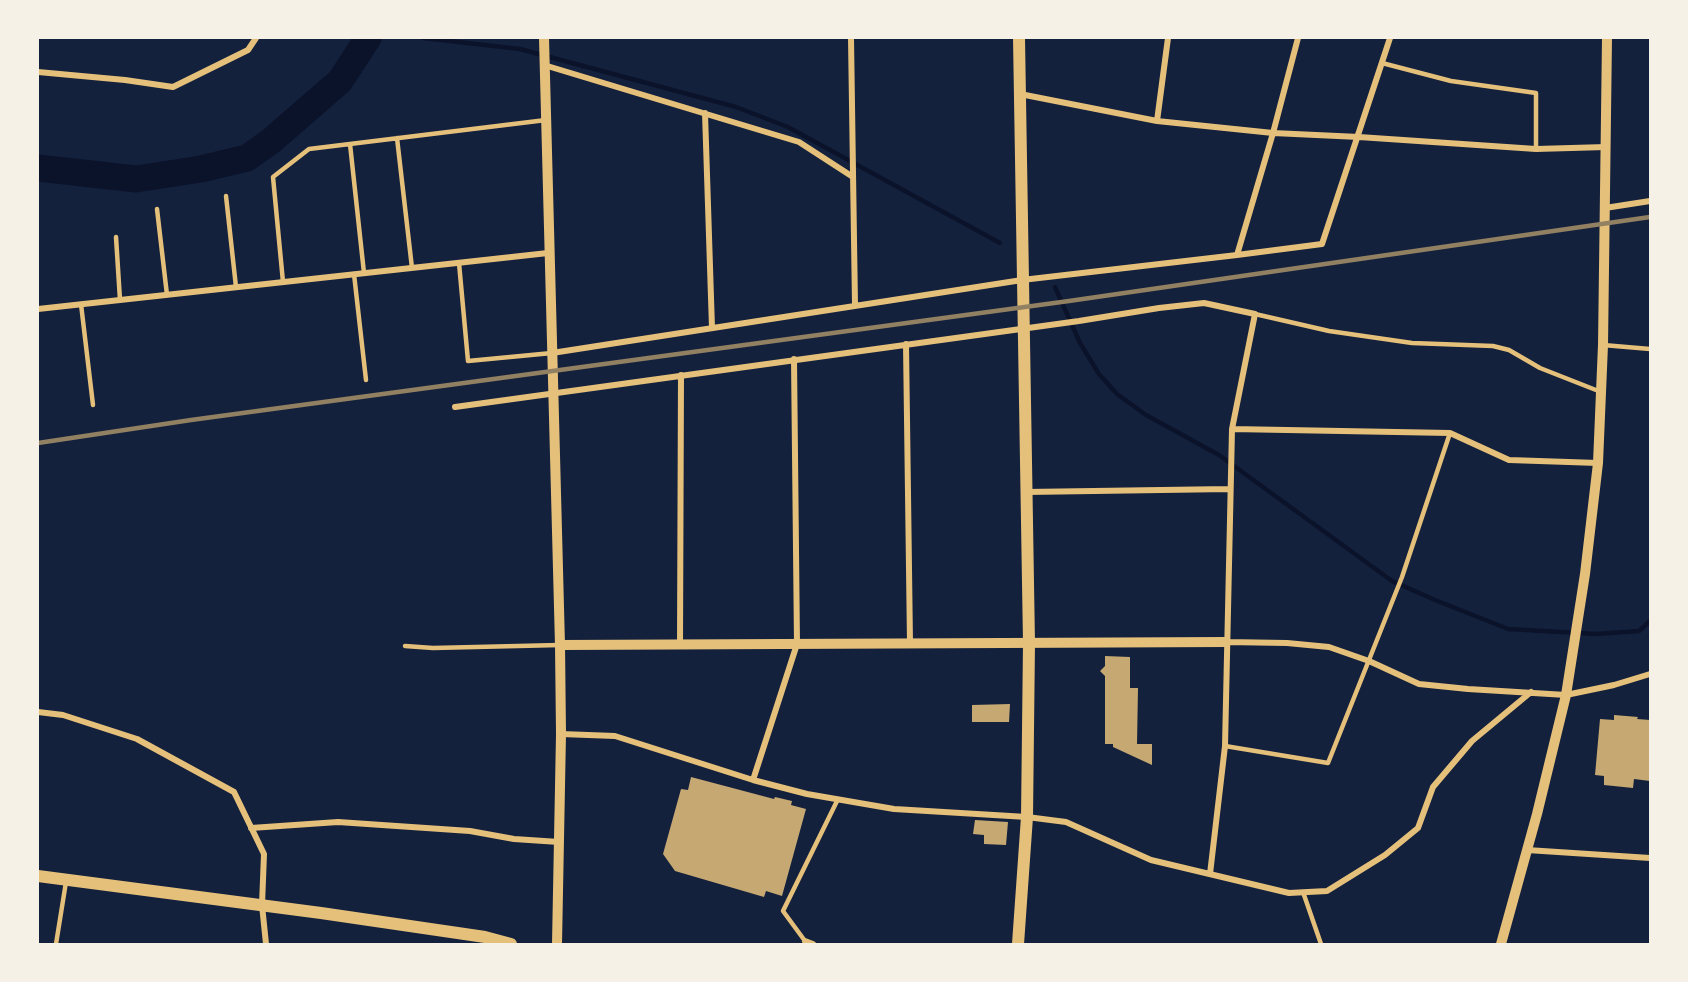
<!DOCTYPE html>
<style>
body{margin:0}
#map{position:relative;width:1688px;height:982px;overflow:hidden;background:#14213d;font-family:Poppins,sans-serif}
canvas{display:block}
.frame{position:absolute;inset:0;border:39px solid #f6f1e7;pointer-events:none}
</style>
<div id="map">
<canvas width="1688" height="982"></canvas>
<div class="frame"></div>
</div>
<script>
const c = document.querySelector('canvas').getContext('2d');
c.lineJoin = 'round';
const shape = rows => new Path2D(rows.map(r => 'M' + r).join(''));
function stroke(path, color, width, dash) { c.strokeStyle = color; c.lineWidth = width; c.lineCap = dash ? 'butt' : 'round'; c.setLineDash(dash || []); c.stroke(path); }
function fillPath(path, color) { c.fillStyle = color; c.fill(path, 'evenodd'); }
stroke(shape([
 [423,38,520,49,736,107,788,127,1000,243],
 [1055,287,1080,343,1099,374,1117,394,1146,415,1219,455,1392,581,1435,600,1508,629,1596,634,1639,631,1650,621]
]), '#0b132b', 4.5);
stroke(shape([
 [38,168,136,179,201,169,247,158,271,141,340,81,368,38]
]), '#0b132b', 27);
fillPath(shape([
 [1105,656,1130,657,1130,688,1138,688,1137,744,1152,744,1152,765,1113,747,1113,744,1105,744,1105,676,1100,671,1105,666],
 [1010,704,1009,722,972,722,972,705],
 [1614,715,1638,717,1637,719,1650,720,1649,763,1650,764,1650,781,1634,779,1633,788,1604,785,1604,776,1595,775,1600,719,1614,720],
 [691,777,774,799,775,797,792,801,791,805,806,809,782,896,766,891,764,897,675,871,663,854,681,789,688,790],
 [975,820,1008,822,1006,845,984,844,984,835,973,834]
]), '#c6a872');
stroke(shape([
 [1382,63,1451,81,1536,93,1536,149],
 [397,138,412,268],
 [350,144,364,273],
 [226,196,236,287],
 [157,209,167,295],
 [116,237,120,300],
 [459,263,468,361,552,353],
 [354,274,366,380],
 [283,282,273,177,309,149,546,120],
 [81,304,93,405],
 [1255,314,1329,331,1412,343,1493,346,1509,350,1540,368,1601,392],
 [1603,345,1650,349],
 [405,646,433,648,560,645],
 [1225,746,1328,763,1402,577,1450,433],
 [1303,892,1321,944],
 [805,941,783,911,838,799],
 [56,944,66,882]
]), '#e5c07b', 4.5);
stroke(shape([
 [851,38,855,306],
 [544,65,799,142,853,177],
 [38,72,125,80,173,87,248,50,256,38],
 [1020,94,1157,121,1273,133,1298,38],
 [705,113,712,328],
 [1157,121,1168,38],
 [1605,208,1650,201],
 [1237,255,1322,244,1390,38],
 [38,309,548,253],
 [906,344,910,643],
 [552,353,1022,280,1237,255,1273,133,1359,137,1536,149,1606,147],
 [455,407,1079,321,1159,308,1204,303,1255,314,1232,429,1225,746,1210,874],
 [1232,429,1450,433,1509,460,1598,463],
 [1026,492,1229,489],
 [1226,642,1287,643,1329,647,1369,661,1419,684,1468,689,1566,695,1614,685,1650,674],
 [680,644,681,375],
 [38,712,63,715,137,739,234,792,264,854,262,905,266,944],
 [561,734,615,736,753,780,807,794,894,809,1027,817,1066,822,1151,860,1289,893,1327,891,1385,855,1418,828,1433,787,1472,741,1531,692],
 [753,780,797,644,794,359],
 [251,828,338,822,470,831,514,839,559,842],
 [1527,850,1650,858],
 [805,941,813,944]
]), '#e5c07b', 6);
stroke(shape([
 [544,38,560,645,561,734,557,944],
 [560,645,1226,642],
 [1501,944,1537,814,1566,695,1585,574,1598,463,1603,345,1607,38]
]), '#e5c07b', 10);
stroke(shape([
 [38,876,321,913,485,937,511,944],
 [1018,944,1027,817,1029,643,1019,38]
]), '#e5c07b', 12);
stroke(shape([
 [38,443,191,420,1069,301,1650,217]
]), '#918062', 4.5);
</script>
